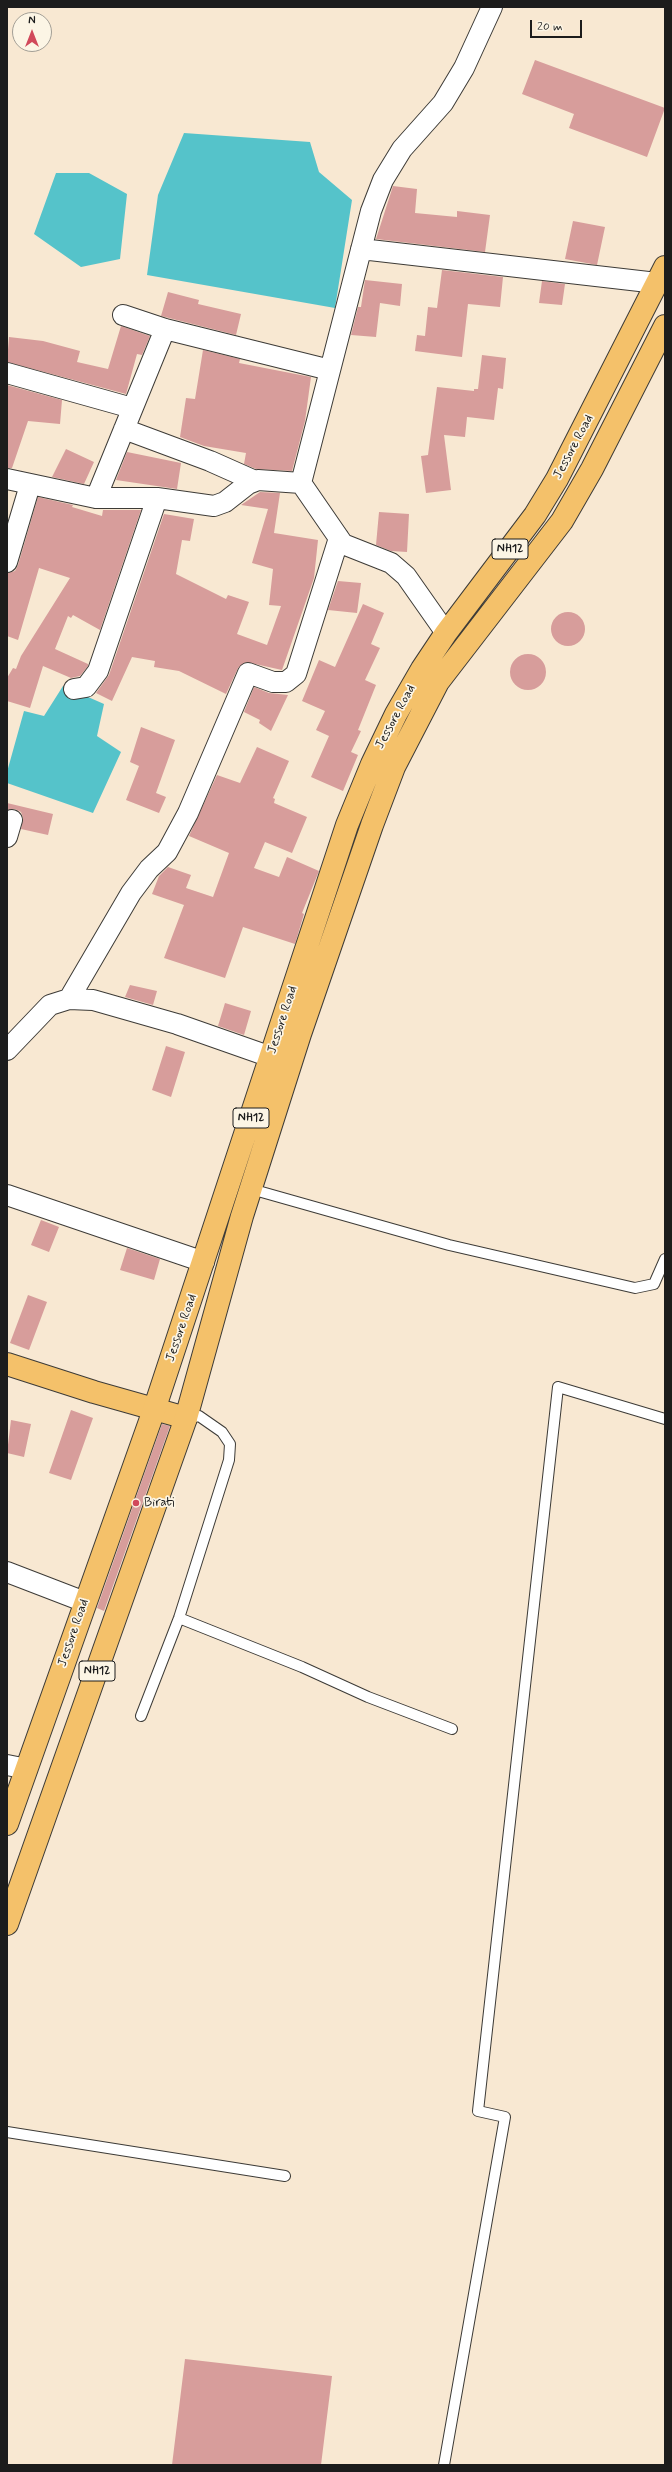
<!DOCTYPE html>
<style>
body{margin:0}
#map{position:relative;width:672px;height:2472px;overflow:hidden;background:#f8e8d2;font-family:Mynerve,sans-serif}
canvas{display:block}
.frame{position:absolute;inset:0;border:8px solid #1c1c1c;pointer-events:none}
.north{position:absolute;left:12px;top:12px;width:40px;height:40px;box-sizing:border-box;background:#fcf5e5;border:1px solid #a29e95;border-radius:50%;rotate:0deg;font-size:11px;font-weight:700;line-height:16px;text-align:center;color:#1c1c1c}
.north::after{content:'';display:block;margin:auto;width:14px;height:18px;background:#d1495b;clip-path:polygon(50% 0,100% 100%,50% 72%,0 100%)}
.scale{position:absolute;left:530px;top:20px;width:52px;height:18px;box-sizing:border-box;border:2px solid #1c1c1c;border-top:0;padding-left:5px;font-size:12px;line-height:14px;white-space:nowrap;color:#1c1c1c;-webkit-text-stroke:3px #fcf5e5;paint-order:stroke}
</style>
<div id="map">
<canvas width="672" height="2472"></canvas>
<div class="frame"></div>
<div class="north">N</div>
<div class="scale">20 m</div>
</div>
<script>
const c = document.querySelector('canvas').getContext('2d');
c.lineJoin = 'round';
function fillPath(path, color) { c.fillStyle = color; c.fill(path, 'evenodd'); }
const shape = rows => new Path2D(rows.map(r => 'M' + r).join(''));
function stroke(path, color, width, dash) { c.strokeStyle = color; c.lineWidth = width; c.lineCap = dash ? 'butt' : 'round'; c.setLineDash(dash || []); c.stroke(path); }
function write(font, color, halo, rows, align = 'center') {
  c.font = font + ' Mynerve,sans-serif'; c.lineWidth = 3.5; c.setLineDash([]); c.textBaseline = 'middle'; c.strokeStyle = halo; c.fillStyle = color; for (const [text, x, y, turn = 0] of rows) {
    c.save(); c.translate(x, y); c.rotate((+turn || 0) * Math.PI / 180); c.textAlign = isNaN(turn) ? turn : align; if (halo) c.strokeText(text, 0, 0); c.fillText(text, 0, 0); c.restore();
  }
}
fillPath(shape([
 [184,133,310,142,319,172,352,200,335,308,147,275,158,195],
 [56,173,89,173,127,194,120,259,81,267,34,234],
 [63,686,104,704,97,736,121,752,93,813,7,783,7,772,24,711,44,716]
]), '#55c3ca');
fillPath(shape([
 [535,60,665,108,647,157,569,128,574,114,522,94],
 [393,186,417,189,415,213,457,217,457,211,490,215,485,252,376,239],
 [573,221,605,227,597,265,565,259],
 [442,270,503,277,500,307,468,304,462,357,415,351,417,335,425,336,428,307,437,308],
 [365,280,402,284,400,306,380,303,376,337,351,335,358,307,361,307],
 [542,281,565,284,562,305,539,303],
 [168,292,199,300,198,304,241,314,236,335,161,316],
 [121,326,150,336,142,355,137,354,126,394,7,362,9,337,43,341,80,351,77,362,108,369],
 [203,350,240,359,239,363,311,377,305,421,292,471,256,469,244,464,246,453,204,446,180,437,186,398,195,399],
 [482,355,506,358,503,389,498,388,494,420,467,417,465,437,444,435,451,490,426,493,421,456,428,455,437,387,474,391,474,389,478,389],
 [7,385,62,400,60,424,28,421,12,468,7,468],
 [66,449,94,462,84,484,52,477],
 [127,452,181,463,177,489,116,480],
 [260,492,280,493,274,533,318,540,314,578,282,670,246,662,238,668,226,694,179,671,154,667,155,661,132,657,112,701,96,693,109,675,164,514,194,519,190,541,182,540,176,574,226,599,228,595,249,602,237,634,267,645,281,606,269,605,273,569,252,563,268,509,241,505],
 [38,497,73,505,72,507,102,516,103,510,141,510,100,630,73,615,71,618,68,616,55,649,88,664,88,666,80,676,71,678,43,666,30,708,7,701,7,678,13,668,16,669,21,656,70,578,39,568,18,640,7,636,7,573,15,571,18,565],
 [379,512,409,514,407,552,391,551,376,545],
 [338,581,361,583,357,613,328,610],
 [363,604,384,613,371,644,380,648,365,680,376,685,358,730,361,731,351,752,358,755,343,791,311,777,329,736,316,730,325,711,302,701,319,660,335,667],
 '551 629a17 17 0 1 1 34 0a17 17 0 1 1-34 0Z',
 '510 672a18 18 0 1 1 36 0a18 18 0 1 1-36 0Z',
 [254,687,269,693,288,695,271,731,259,723,260,720,244,712],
 [141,727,175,740,156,793,166,797,159,813,126,800,139,766,130,762],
 [257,747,289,761,273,798,275,799,274,803,307,817,292,853,265,842,254,868,279,877,287,857,319,871,302,913,304,914,295,944,243,927,225,978,164,958,184,905,152,894,159,876,168,867,191,875,186,888,213,897,229,853,189,836,217,775,240,783],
 [7,803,53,814,48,835,21,829,23,818,21,812,15,809,7,810],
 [130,985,157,991,153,1005,125,997],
 [225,1003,251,1011,244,1035,218,1026],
 [166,1046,185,1052,171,1097,152,1090],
 [41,1220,59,1227,49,1252,31,1245],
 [127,1248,160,1259,154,1280,120,1270],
 [28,1295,47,1302,29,1350,10,1343],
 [71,1410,93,1418,71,1480,49,1473],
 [11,1420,31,1424,24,1457,7,1453],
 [162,1424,170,1426,104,1611,97,1608],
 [185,2359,332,2376,321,2465,172,2465]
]), '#d79d9b');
const lane = shape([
 [251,1189,449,1245,635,1288,654,1284,665,1259],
 [179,1618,302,1667,368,1697,452,1729],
 [141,1716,179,1618,229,1460,230,1444,222,1432,199,1416,186,1418],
 [7,2132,285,2176],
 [444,2465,505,2117,478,2111,558,1387,665,1419]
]);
const street = shape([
 [361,249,657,283],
 [123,315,165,329,330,370],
 [7,373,132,408],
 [124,429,210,461,255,481],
 [7,479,96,498,157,498,214,506,225,502,248,484,258,480,301,483],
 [96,498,165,329],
 [7,562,30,485],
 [446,633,406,576,391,563,343,544,301,483,371,211,383,180,402,149,443,103,464,68,492,7],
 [74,689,86,687,98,671,157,498],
 [7,837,12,820],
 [69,999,131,893,149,869,167,852,188,813,248,673,273,682,286,682,296,674,339,538],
 [7,1050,50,1005,69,999,93,1000,177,1024,271,1057],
 [7,1195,204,1262],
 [7,1572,85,1602],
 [7,1765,27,1769]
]);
const primary = shape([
 [7,1364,94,1392,186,1418]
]);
const highway = shape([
 [7,1824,154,1410,347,825,372,764,396,714,422,669,446,633,535,515,557,479,665,267],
 [7,1924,186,1418,242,1216,300,1034,372,825,394,767,438,682,562,521,592,469,665,326]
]);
stroke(lane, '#3d3b37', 12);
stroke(street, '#3d3b37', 22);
stroke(primary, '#3d3b37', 24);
stroke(highway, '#3d3b37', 24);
stroke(lane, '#fff', 10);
stroke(street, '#fff', 20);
stroke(primary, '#f4c16a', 22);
stroke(highway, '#f4c16a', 22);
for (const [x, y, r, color] of [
 [136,1503,4,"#d1495b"]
]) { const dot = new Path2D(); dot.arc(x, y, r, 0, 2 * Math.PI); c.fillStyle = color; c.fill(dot); stroke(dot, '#fcf5e5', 1.5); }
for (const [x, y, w] of [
 [510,549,36],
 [251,1118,36],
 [97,1671,36]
]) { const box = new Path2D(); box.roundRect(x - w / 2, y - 10, w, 20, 3); c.fillStyle = '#fcf5e5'; c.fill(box); stroke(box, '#1c1c1c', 1); }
write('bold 12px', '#1c1c1c', null, [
 ["NH12",510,549],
 ["NH12",251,1118],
 ["NH12",97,1671]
]);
write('13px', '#1c1c1c', '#fcf5e5', [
 ["Jessore Road",574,447,-62],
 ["Jessore Road",396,717,-62],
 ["Jessore Road",283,1020,-72],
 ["Jessore Road",182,1328,-71],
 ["Jessore Road",74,1633,-71]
]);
write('13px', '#1c1c1c', '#fcf5e5', [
 ["Birati",144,1503]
], 'left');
</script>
